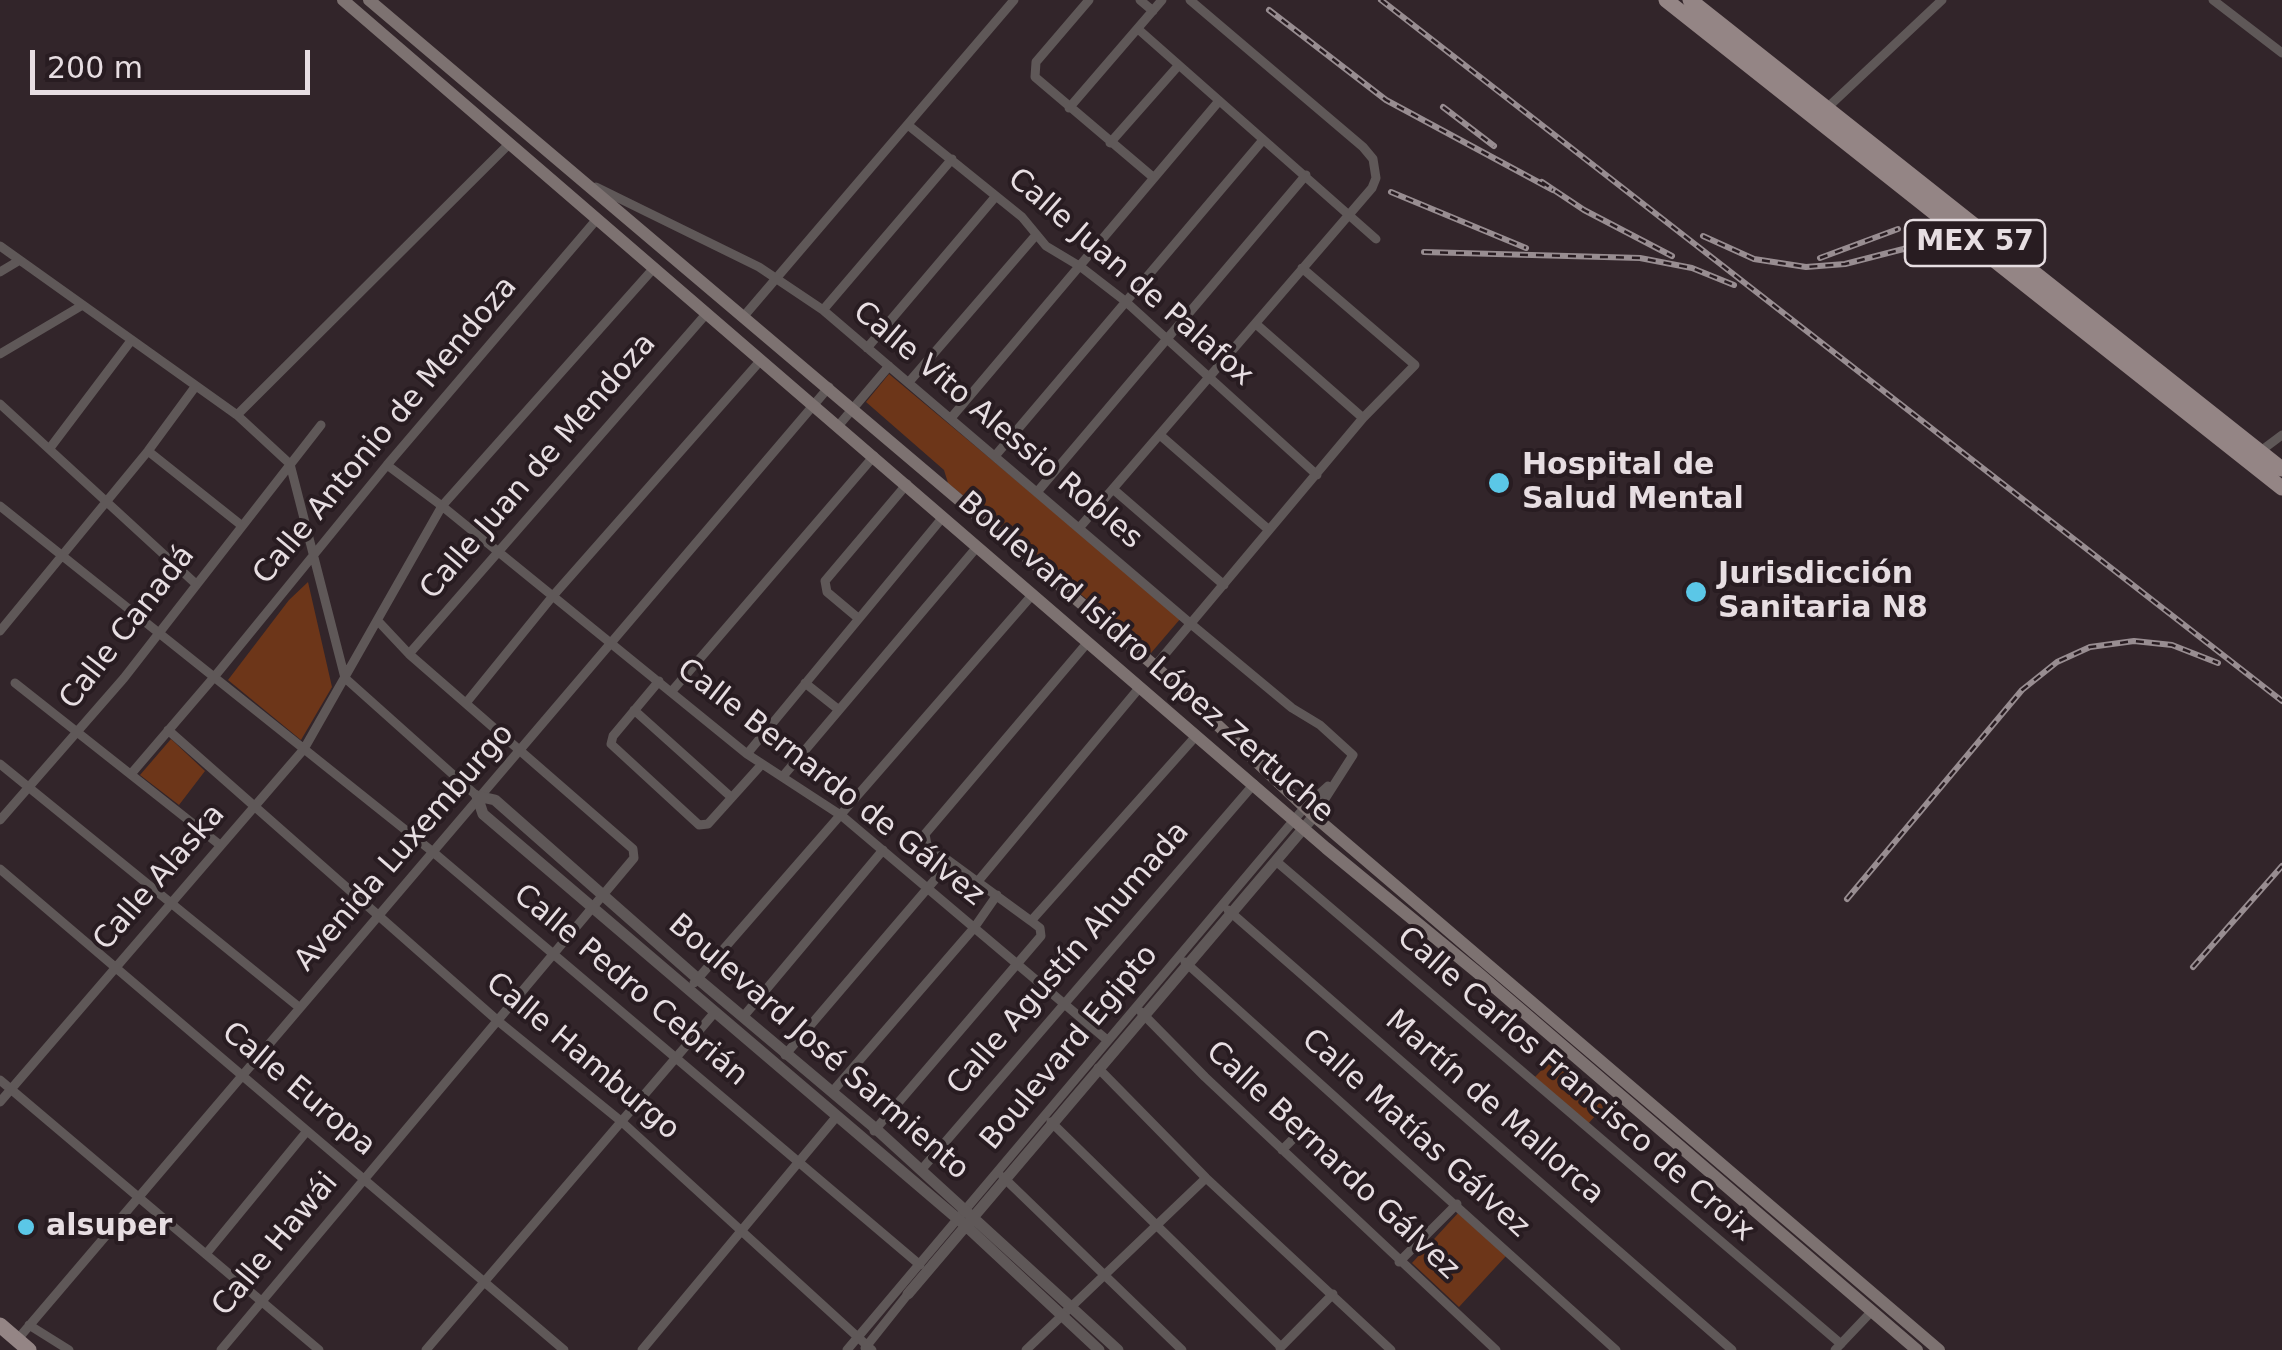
<!DOCTYPE html>
<meta charset="utf-8">
<style>
body{margin:0}
#map{position:relative;width:2282px;height:1350px;overflow:hidden;background:#32252a;font-family:"DejaVu Sans",sans-serif}
canvas{display:block}
.scale{position:absolute;left:30px;top:50px;width:280px;height:45px;box-sizing:border-box;border:5px solid #e7dee2;border-top:0;padding-left:12px;font-size:30px;line-height:35px;white-space:nowrap;color:#e7dee2;-webkit-text-stroke:8px #281c21;paint-order:stroke}
</style>
<div id="map">
<canvas width="2282" height="1350"></canvas>
<div class="scale">200 m</div>
</div>
<script>
const c = document.querySelector('canvas').getContext('2d');
c.lineJoin = 'round';
function fillPath(path, color) { c.fillStyle = color; c.fill(path, 'evenodd'); }
const shape = rows => new Path2D(rows.map(r => 'M' + r).join(''));
function stroke(path, color, width, dash) { c.strokeStyle = color; c.lineWidth = width; c.lineCap = dash ? 'butt' : 'round'; c.setLineDash(dash || []); c.stroke(path); }
function write(font, color, halo, rows, align = 'center') {
  c.font = font + ' "DejaVu Sans",sans-serif'; c.lineWidth = 8; c.setLineDash([]); c.textBaseline = 'middle'; c.strokeStyle = halo; c.fillStyle = color; for (const [text, x, y, turn = 0] of rows) {
    c.save(); c.translate(x, y); c.rotate((+turn || 0) * Math.PI / 180); c.textAlign = isNaN(turn) ? turn : align; if (halo) c.strokeText(text, 0, 0); c.fillText(text, 0, 0); c.restore();
  }
}
fillPath(shape([
 [889,374,1181,618,1151,653,948,483,944,470,866,402],
 [308,582,332,687,301,740,228,680,289,600],
 [171,739,205,771,179,805,140,775],
 [1555,1056,1607,1103,1587,1125,1535,1077],
 [1458,1213,1506,1256,1459,1307,1412,1263]
]), '#6d3619');
stroke(shape([
 [1089,0,1036,62,1035,77,1154,178],
 [1140,0,1153,11],
 [2213,0,2282,53],
 [1138,29,1376,239],
 [1069,108,1162,0],
 [1827,108,1942,0],
 [908,125,1022,217,1046,246,1081,267,1125,301,1317,475],
 [1110,143,1178,66],
 [596,187,759,267,823,310,1191,624,1292,708,1320,725,1353,755,1314,816],
 [0,246,237,415,290,464,345,678,477,796],
 [0,272,20,260],
 [823,310,952,159],
 [744,316,1014,0],
 [1256,324,1363,418],
 [867,348,996,196],
 [0,354,81,306],
 [909,382,1036,235],
 [0,404,196,584],
 [237,415,510,143],
 [951,418,1219,101],
 [839,425,889,366],
 [1160,435,1269,530],
 [50,448,130,342],
 [148,451,241,525],
 [2258,453,2282,435],
 [995,456,1263,140],
 [387,465,442,506,747,754,842,816,1107,1040],
 [1113,489,1224,585],
 [1038,491,1306,175],
 [0,506,433,852,920,1265],
 [1080,527,1372,188,1376,178,1373,159,1363,147,1190,0],
 [858,618,827,592,825,581,907,484],
 [0,631,148,451,195,387],
 [409,654,707,313],
 [1155,666,1363,418,1415,365,1302,268],
 [659,681,613,736,611,744,699,825,708,824,762,764],
 [15,683,220,845],
 [805,683,839,710],
 [672,691,874,456],
 [466,703,552,597,761,360],
 [634,710,731,797],
 [168,730,498,1021,622,1122,872,1350],
 [747,754,943,517],
 [0,764,300,1008],
 [131,774,215,676,387,465,597,219],
 [784,775,977,547],
 [0,820,124,678,321,425],
 [1277,862,1841,1344],
 [0,869,564,1350],
 [979,880,1140,687],
 [1228,910,1732,1350],
 [1031,921,1196,736],
 [1185,962,1616,1350],
 [694,983,1033,594],
 [1141,1012,1205,1077,1496,1350],
 [743,1017,883,850],
 [785,1055,950,862],
 [1098,1068,1206,1178,1391,1350],
 [0,1080,319,1350],
 [832,1092,974,928,997,895],
 [0,1102,304,749,442,506,653,269],
 [1283,1109,1321,1143],
 [1051,1122,1281,1347],
 [874,1131,1041,936,1040,928,1031,921,927,845,925,834,1088,642],
 [1282,1150,1304,1128],
 [922,1169,1254,784],
 [1003,1177,1182,1350],
 [206,1254,307,1131],
 [1399,1262,1457,1204],
 [29,1325,69,1350],
 [17,1340,829,387],
 [865,1348,908,1294],
 [1280,1348,1333,1294],
 [221,1350,634,858,633,849,409,654,378,621],
 [426,1350,715,1012],
 [642,1350,837,1116],
 [847,1350,1305,807,1328,786],
 [1026,1350,1206,1178],
 [1835,1350,1872,1311]
]), '#5f5858', 9);
stroke(shape([
 [477,796,495,800,698,979,876,1129,1118,1350],
 [477,796,483,814,966,1226,1099,1350],
 [908,1294,1314,816]
]), '#5f5858', 11);
stroke(shape([
 [343,0,1326,848,1478,973,1917,1350],
 [369,0,1155,666,1314,816,1939,1350]
]), '#7d7271', 12);
stroke(shape([
 [1666,0,2282,488],
 [1690,0,2282,469],
 [0,1325,29,1350]
]), '#948585', 15);
const rail = shape([
 [1381,0,2282,701],
 [1269,10,1386,100,1553,190],
 [1443,107,1494,146],
 [1542,182,1584,210,1672,256],
 [1391,192,1526,248],
 [1703,236,1754,259,1806,267,1845,264,1919,245],
 [1424,252,1640,258,1692,268,1734,285],
 [1820,258,1898,229],
 [1847,899,2022,690,2057,662,2090,647,2134,641,2172,645,2218,663],
 [2193,967,2282,866]
]);
stroke(rail, '#988d91', 6);
stroke(rail, '#281c21', 2.5, [8]);
for (const [x, y, r, color] of [
 [1499,483,12,"#5bc7e7"],
 [1696,592,12,"#5bc7e7"],
 [26,1227,10,"#5bc7e7"]
]) { const dot = new Path2D(); dot.arc(x, y, r, 0, 2 * Math.PI); c.fillStyle = color; c.fill(dot); stroke(dot, '#281c21', 4); }
for (const [x, y, w] of [
 [1975,243,140]
]) { const box = new Path2D(); box.roundRect(x - w / 2, y - 23, w, 46, 8); c.fillStyle = '#281c21'; c.fill(box); stroke(box, '#e7dee2', 2.5); }
write('bold 28px', '#e7dee2', null, [
 ["MEX 57",1975,243]
]);
write('30px', '#e7dee2', '#281c21', [
 ["Calle Juan de Palafox",1130,278,41],
 ["Calle Vito Alessio Robles",997,426,40],
 ["Calle Antonio de Mendoza",386,431,-50],
 ["Calle Juan de Mendoza",539,467,-49],
 ["Calle Canadá",128,628,-52],
 ["Boulevard Isidro López Zertuche",1145,658,41],
 ["Calle Bernardo de Gálvez",830,783,38],
 ["Avenida Luxemburgo",405,848,-49],
 ["Calle Alaska",160,878,-49],
 ["Calle Agustín Ahumada",1069,959,-49],
 ["Calle Pedro Cebrián",630,986,40],
 ["Boulevard José Sarmiento",818,1048,41],
 ["Boulevard Egipto",1070,1048,-50],
 ["Calle Hamburgo",582,1057,40],
 ["Calle Carlos Francisco de Croix",1575,1085,41],
 ["Calle Europa",298,1090,40],
 ["Martín de Mallorca",1494,1108,41],
 ["Calle Matías Gálvez",1415,1134,42],
 ["Calle Bernardo Gálvez",1332,1161,43],
 ["Calle Hawái",276,1245,-50]
]);
write('bold 30px', '#e7dee2', '#281c21', [
 ["Hospital de",1522,466],
 ["Salud Mental",1522,500],
 ["Jurisdicción",1718,575],
 ["Sanitaria N8",1718,609],
 ["alsuper",46,1227]
], 'left');
</script>
